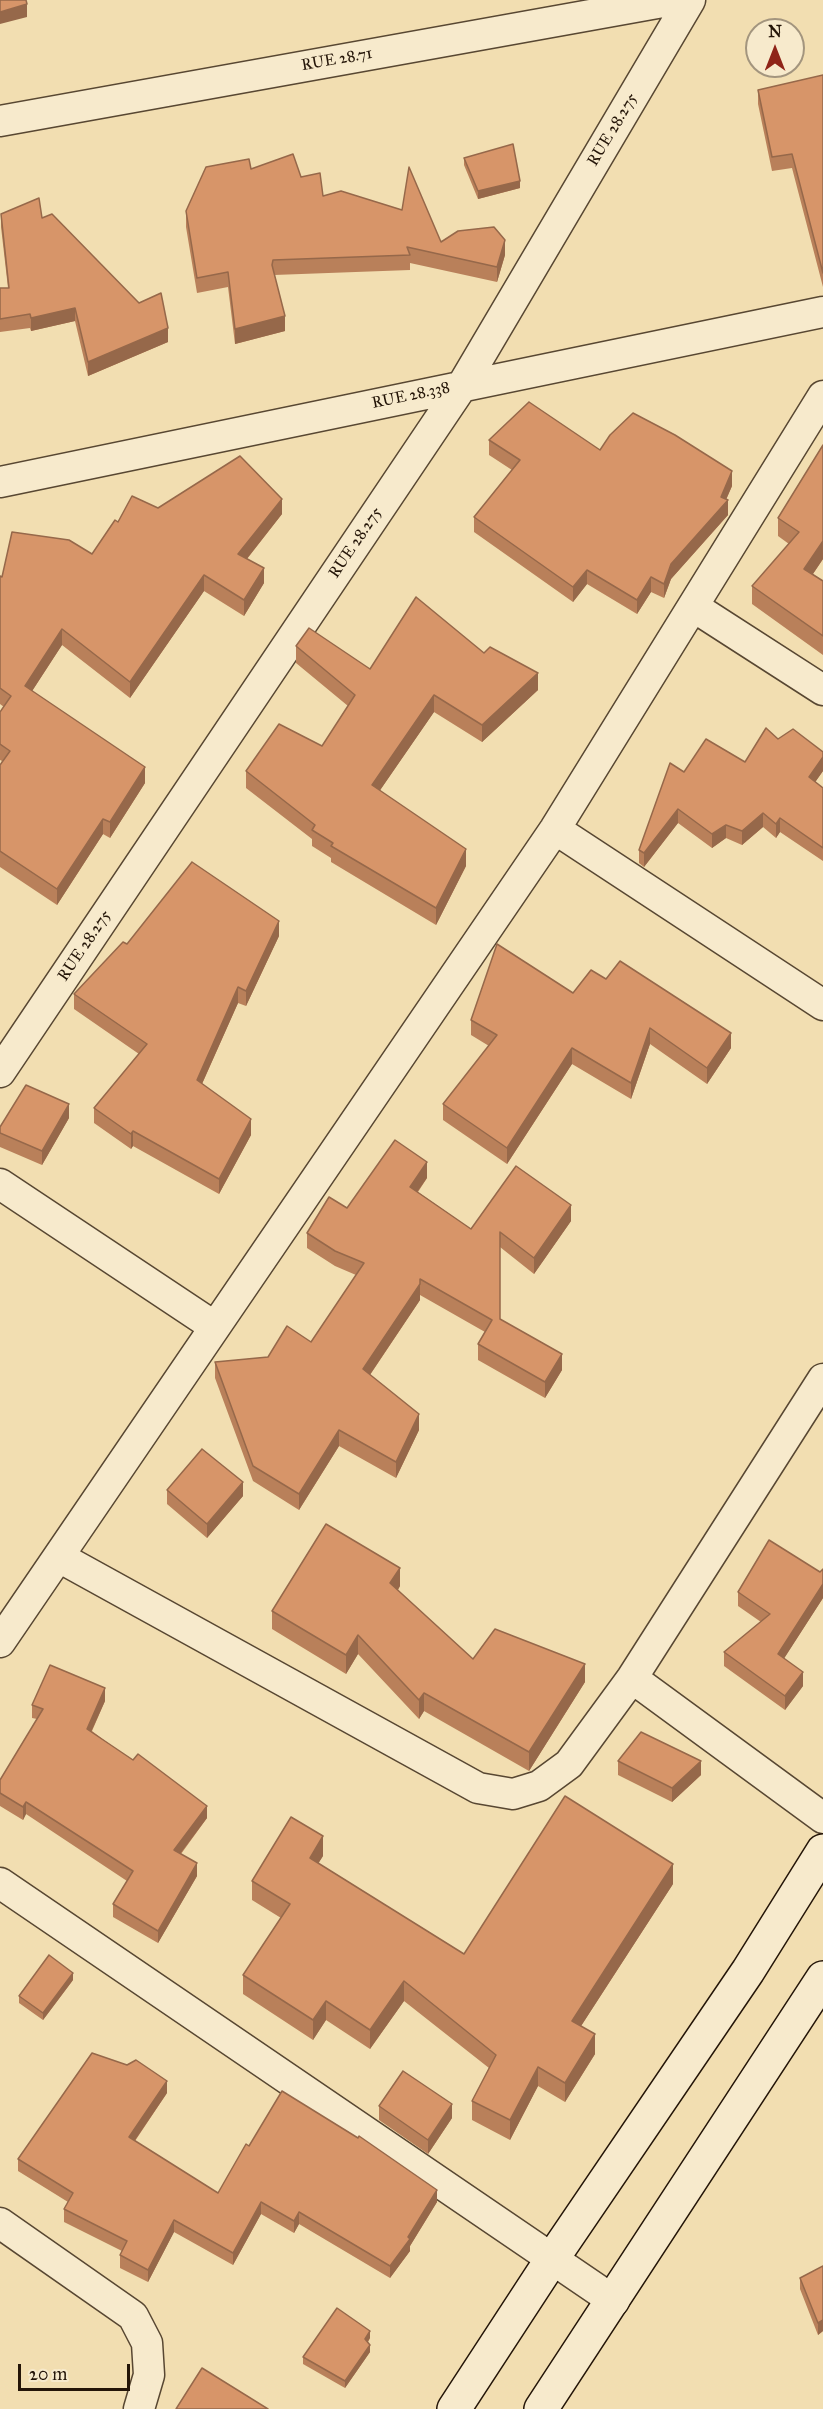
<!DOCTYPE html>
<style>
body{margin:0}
#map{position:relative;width:823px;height:2409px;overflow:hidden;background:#f2deb1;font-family:"IM FELL Great Primer",serif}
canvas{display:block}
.north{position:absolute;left:745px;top:18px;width:60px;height:60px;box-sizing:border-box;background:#f7eacc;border:2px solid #a3957e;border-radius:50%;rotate:0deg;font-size:16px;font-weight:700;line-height:24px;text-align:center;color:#241508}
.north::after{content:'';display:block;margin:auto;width:21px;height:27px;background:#8f2418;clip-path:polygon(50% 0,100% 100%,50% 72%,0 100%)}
.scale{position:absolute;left:18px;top:2364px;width:112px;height:27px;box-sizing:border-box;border:3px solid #241508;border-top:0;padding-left:8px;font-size:18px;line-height:21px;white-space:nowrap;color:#241508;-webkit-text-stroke:4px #f7eacc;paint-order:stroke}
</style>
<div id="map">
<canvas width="823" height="2409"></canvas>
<div class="north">N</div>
<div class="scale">20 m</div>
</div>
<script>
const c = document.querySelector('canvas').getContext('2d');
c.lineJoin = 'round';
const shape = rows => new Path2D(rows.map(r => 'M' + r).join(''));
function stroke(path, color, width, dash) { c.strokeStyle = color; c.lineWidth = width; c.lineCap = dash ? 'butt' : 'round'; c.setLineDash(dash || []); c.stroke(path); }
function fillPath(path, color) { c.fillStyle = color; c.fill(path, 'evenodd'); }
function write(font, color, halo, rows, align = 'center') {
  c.font = font + ' "IM FELL Great Primer",serif'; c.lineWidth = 4.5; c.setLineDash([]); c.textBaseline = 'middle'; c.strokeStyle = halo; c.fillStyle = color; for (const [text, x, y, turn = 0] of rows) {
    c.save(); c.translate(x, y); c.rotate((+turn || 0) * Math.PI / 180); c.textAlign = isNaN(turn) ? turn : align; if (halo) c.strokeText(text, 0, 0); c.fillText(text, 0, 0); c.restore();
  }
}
const minor = shape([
 [0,121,674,0],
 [0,482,823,312],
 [694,607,823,690],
 [555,829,823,1005],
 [0,1072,462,386,690,0],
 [0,1184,215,1327],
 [59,1557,478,1788,513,1794,539,1786,569,1764,632,1678,823,1379],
 [0,1642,555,829,823,396],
 [632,1678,823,1818],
 [0,1883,614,2301],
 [0,2223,133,2316,147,2343,149,2375,139,2409]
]);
const secondary = shape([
 [454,2409,552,2259,748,1971,823,1851],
 [541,2409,823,1978]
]);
stroke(minor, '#584732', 33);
stroke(secondary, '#241508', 36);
stroke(minor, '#f7eacc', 30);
stroke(secondary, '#f7eacc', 33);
fillPath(shape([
 [823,75,823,287,792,168,772,171,758,104,758,90],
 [464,158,520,188,478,199,464,165],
 [251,169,301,177,323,196,441,242,505,255,497,282,410,263,410,270,274,275,285,331,235,344,228,287,197,293,186,227,186,211],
 [1,214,42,218,168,342,88,376,75,321,31,331,30,328,0,332,0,288,8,288,1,227],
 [489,440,600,450,732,486,726,500,728,515,671,579,664,598,651,592,637,614,587,584,573,602,474,532,474,517,512,470,489,455],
 [823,445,823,559,813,574,823,581,823,655,752,604,752,586,789,544,778,536,778,518],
 [158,508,282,514,247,559,264,583,244,616,204,591,130,698,62,645,32,691,145,783,110,838,103,834,57,905,0,867,0,765,2,761,0,760,0,712,4,707,0,704,0,576,2,577,92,554,118,522],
 [296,646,370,669,484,653,538,690,482,742,434,712,380,790,466,866,436,925,331,862,331,858,312,846,312,839,246,788,246,771,322,746,348,706,296,663],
 [778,739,823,752,823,771,815,782,823,788,823,861,780,832,776,838,763,827,742,845,726,838,712,848,678,823,644,867,639,863,639,850,684,772,745,762],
 [279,936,246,1006,238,1003,202,1084,251,1135,219,1194,133,1146,131,1149,94,1123,94,1108,139,1054,74,1009,74,994,127,944],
 [573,993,731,1048,707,1084,650,1044,631,1099,572,1064,507,1164,443,1120,443,1104,489,1046,471,1035,471,1020],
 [69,1118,42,1165,0,1147,0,1127],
 [427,1178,418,1192,471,1229,571,1221,534,1274,500,1247,500,1319,562,1370,545,1398,478,1360,478,1344,485,1332,420,1295,420,1300,370,1375,419,1430,396,1478,339,1446,299,1510,253,1481,215,1378,215,1362,268,1357,311,1342,356,1275,335,1266,307,1248,307,1233,347,1208],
 [167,1490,243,1496,207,1538,167,1504],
 [823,1569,823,1598,784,1658,803,1686,785,1710,724,1666,724,1652,761,1622,738,1606,738,1592,820,1572],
 [400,1586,398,1590,473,1659,585,1682,529,1771,424,1711,419,1719,358,1654,346,1674,272,1629,272,1611],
 [105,1701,92,1731,207,1818,181,1854,197,1876,158,1943,113,1917,113,1904,127,1881,26,1814,23,1820,0,1806,0,1780,37,1719,32,1718,32,1705],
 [618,1761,701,1775,672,1802,618,1775],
 [323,1856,318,1863,464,1954,673,1884,581,2026,595,2054,565,2102,538,2086,510,2140,472,2120,472,2101,489,2068,404,2001,370,2049,326,2020,313,2040,243,1994,243,1975,281,1918,252,1900,252,1881],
 [73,1980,43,2020,19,2003,19,1996],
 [167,2093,135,2141,218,2193,249,2146,437,2202,410,2246,410,2251,390,2278,299,2224,294,2233,261,2214,233,2265,174,2232,148,2282,120,2268,120,2255,122,2251,64,2222,64,2209,68,2202,18,2171,18,2159],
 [379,2106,452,2118,428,2154,379,2120],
 [823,2266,823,2331,818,2335,800,2289,800,2278],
 [370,2338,368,2342,370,2352,345,2388,303,2364,303,2357]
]), '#b9805a');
fillPath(shape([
 [27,4,27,17,0,24,0,12],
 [520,181,520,188,478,199,478,191],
 [505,240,505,255,497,282,497,267],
 [75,308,75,321,31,331,31,318],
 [285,316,285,331,235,344,235,329],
 [168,328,168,342,88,376,88,362],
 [732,471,732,486,724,504,728,500,728,515,671,579,664,598,664,584,671,564,721,497],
 [282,499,282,514,238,570,238,554],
 [823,541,823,559,804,587,804,569],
 [264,568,264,583,244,616,244,600],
 [587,570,587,584,573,602,573,587],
 [204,575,204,591,130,698,130,682],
 [651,577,651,592,637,614,637,600],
 [62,629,62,645,25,702,25,686],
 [538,673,538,690,482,742,482,725],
 [434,695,434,712,372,802,372,785],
 [823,757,823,771,809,791,809,777],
 [145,767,145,783,110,838,110,822],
 [678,809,678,823,644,867,644,853],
 [763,813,763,827,742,845,742,831],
 [780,818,780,832,776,838,776,824],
 [103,819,103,834,57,905,57,889],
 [726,825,726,838,712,848,712,834],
 [466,849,466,866,436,925,436,908],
 [279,921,279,936,246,1006,246,991],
 [238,987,238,1003,197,1095,197,1080],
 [650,1028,650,1044,631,1099,631,1083],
 [731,1033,731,1048,707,1084,707,1068],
 [572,1048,572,1064,507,1164,507,1148],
 [69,1104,69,1118,42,1165,42,1151],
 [251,1119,251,1135,219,1194,219,1179],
 [133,1131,133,1146,131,1149,131,1134],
 [427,1162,427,1178,410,1202,410,1187],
 [571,1205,571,1221,534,1274,534,1258],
 [420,1279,420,1300,363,1385,363,1369],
 [562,1354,562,1370,545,1398,545,1382],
 [419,1414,419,1430,396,1478,396,1462],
 [339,1430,339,1446,299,1510,299,1494],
 [243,1482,243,1496,207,1538,207,1524],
 [400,1568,400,1586,390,1602,390,1583],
 [823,1584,823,1598,778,1668,778,1654],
 [358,1635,358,1654,346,1674,346,1655],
 [585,1664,585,1682,529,1771,529,1752],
 [803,1672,803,1686,785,1710,785,1696],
 [105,1688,105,1701,87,1741,87,1729],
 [424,1693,424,1711,419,1719,419,1700],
 [701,1761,701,1775,672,1802,672,1788],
 [26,1802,26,1814,23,1820,23,1807],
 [207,1806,207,1818,174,1862,174,1850],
 [323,1836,323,1856,310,1877,310,1858],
 [197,1863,197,1876,158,1943,158,1931],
 [673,1864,673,1884,572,2040,572,2021],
 [73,1973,73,1980,43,2020,43,2013],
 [404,1981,404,2001,370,2049,370,2030],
 [326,2001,326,2020,313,2040,313,2020],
 [595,2034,595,2054,565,2102,565,2083],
 [538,2067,538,2086,510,2140,510,2120],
 [167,2081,167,2093,129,2149,129,2137],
 [452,2104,452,2118,428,2154,428,2140],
 [437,2190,437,2202,410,2246,410,2251,390,2278,390,2266],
 [261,2202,261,2214,233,2265,233,2253],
 [299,2212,299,2224,294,2233,294,2221],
 [174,2220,174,2232,148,2282,148,2270],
 [823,2320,823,2331,818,2335,818,2323],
 [370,2331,370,2338,365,2346,365,2339],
 [370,2345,370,2352,345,2388,345,2381]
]), '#96684a');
const building = shape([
 [0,0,26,0,27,4,0,12,0,0],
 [823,75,823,273,792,154,772,157,758,90,823,75],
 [513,144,520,181,478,191,464,158,513,144],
 [293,154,301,177,320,173,323,196,341,191,402,210,409,167,441,242,458,231,494,227,505,240,497,267,407,247,410,255,273,260,272,265,285,316,235,329,228,272,197,278,186,211,206,167,249,159,251,169,293,154],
 [39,198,42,218,52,214,139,303,161,293,168,328,88,362,75,308,31,318,30,314,0,319,0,288,9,288,1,214,39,198],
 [529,402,600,450,610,435,633,413,675,435,732,471,721,497,728,500,671,564,664,584,651,577,637,600,587,570,573,587,474,517,520,460,489,440,529,402],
 [823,445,823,541,804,569,823,581,823,636,752,586,799,532,778,518,823,445],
 [240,456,282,499,238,554,264,568,244,600,204,575,130,682,62,629,25,686,145,767,110,822,103,819,57,889,0,851,0,765,10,751,0,744,0,712,11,696,0,688,0,576,2,577,12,532,69,540,92,554,115,520,118,522,132,496,158,508,240,456],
 [416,597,484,653,490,647,538,673,482,725,434,695,372,785,466,849,436,908,331,846,333,843,312,830,315,825,246,771,279,724,322,746,355,695,296,646,309,628,370,669,416,597],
 [766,728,778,739,793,729,823,752,823,757,809,777,823,788,823,848,780,818,776,824,763,813,742,831,726,825,712,834,678,809,644,853,639,850,670,763,684,772,706,739,745,762,766,728],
 [192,862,279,921,246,991,238,987,197,1080,251,1119,219,1179,133,1131,131,1134,94,1108,147,1044,74,994,123,942,127,944,192,862],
 [497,944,573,993,591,970,606,979,620,961,731,1033,707,1068,650,1028,631,1083,572,1048,507,1148,443,1104,497,1035,471,1020,497,944],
 [26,1085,69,1104,42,1151,0,1133,0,1127,26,1085],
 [395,1140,427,1162,410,1187,471,1229,516,1166,571,1205,534,1258,500,1232,500,1319,562,1354,545,1382,478,1344,492,1320,420,1279,420,1284,363,1369,419,1414,396,1462,339,1430,299,1494,253,1466,215,1362,268,1357,287,1326,311,1342,364,1263,335,1251,307,1233,329,1197,347,1208,395,1140],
 [202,1449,243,1482,207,1524,167,1490,202,1449],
 [326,1524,400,1568,390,1583,473,1659,495,1629,585,1664,529,1752,424,1693,419,1700,358,1635,346,1655,272,1611,326,1524],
 [769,1540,820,1572,823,1569,823,1584,778,1654,803,1672,785,1696,724,1652,770,1614,738,1592,769,1540],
 [50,1665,105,1688,87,1729,133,1760,138,1754,207,1806,174,1850,197,1863,158,1931,113,1904,133,1871,26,1802,23,1807,0,1793,0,1780,43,1709,32,1705,50,1665],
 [641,1732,701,1761,672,1788,618,1761,641,1732],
 [565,1796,673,1864,572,2021,595,2034,565,2083,538,2067,510,2120,472,2101,496,2055,404,1981,370,2030,326,2001,313,2020,243,1975,290,1904,252,1881,291,1817,323,1836,310,1858,464,1954,565,1796],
 [49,1955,73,1973,43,2013,19,1996,49,1955],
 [92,2053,127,2065,136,2060,167,2081,129,2137,218,2193,246,2144,249,2146,282,2091,358,2138,359,2136,437,2190,408,2237,410,2239,390,2266,299,2212,294,2221,261,2202,233,2253,174,2220,148,2270,120,2255,127,2241,64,2209,73,2193,18,2159,92,2053],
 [403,2071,452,2104,428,2140,379,2106,403,2071],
 [823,2266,823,2320,818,2323,800,2278,823,2266],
 [337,2308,370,2331,365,2339,370,2345,345,2381,303,2357,337,2308],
 [202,2368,268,2409,176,2409,202,2368]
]);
fillPath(building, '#d79569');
stroke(building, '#96684a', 1.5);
write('16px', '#241508', '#f7eacc', [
 ["RUE 28.71",337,60,-10],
 ["RUE 28.275",613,130,-59],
 ["RUE 28.338",411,396,-12],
 ["RUE 28.275",356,543,-56],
 ["RUE 28.275",85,946,-56]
]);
</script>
